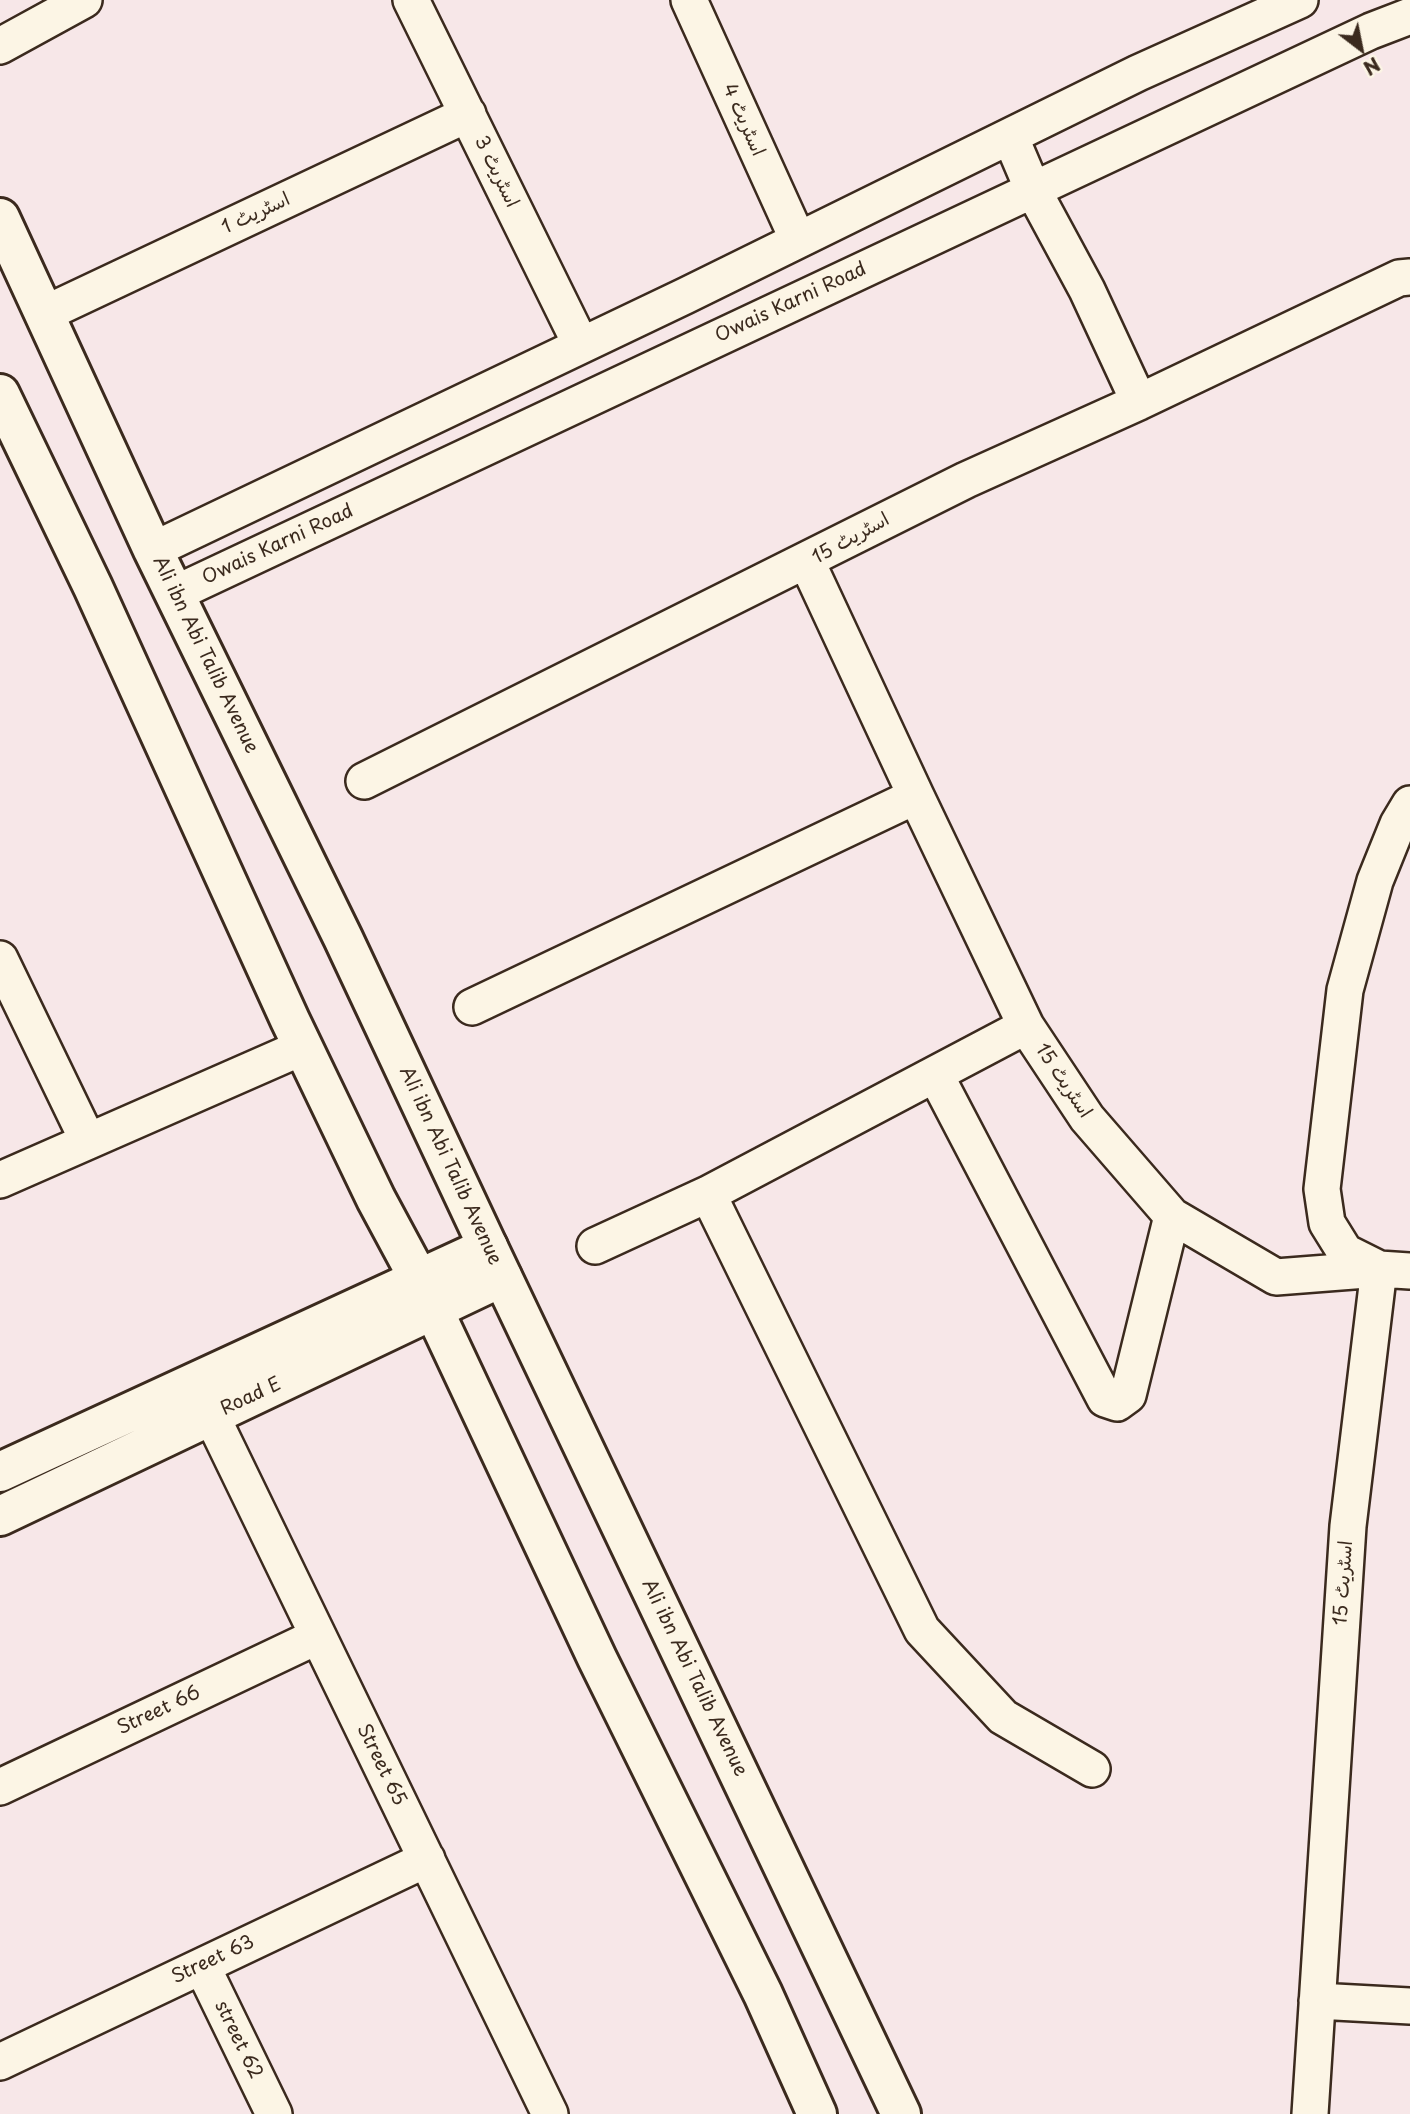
<!DOCTYPE html>
<meta charset="utf-8">
<style>
body{margin:0}
#map{position:relative;width:1410px;height:2114px;overflow:hidden;background:#f7e7e8;font-family:"Playpen Sans",sans-serif}
canvas{display:block}
.north{position:absolute;left:1326px;top:14px;width:70px;height:70px;-webkit-text-stroke:5px #fcf5e5;paint-order:stroke;rotate:148deg;font-size:19px;font-weight:700;line-height:28px;text-align:center;color:#3b2a1e}
.north::after{content:'';display:block;margin:auto;width:24px;height:32px;background:#3b2a1e;clip-path:polygon(50% 0,100% 100%,50% 72%,0 100%)}
</style>
<div id="map">
<canvas width="1410" height="2114"></canvas>
<div class="north">N</div>
</div>
<script>
const c = document.querySelector('canvas').getContext('2d');
c.lineJoin = 'round';
const shape = rows => new Path2D(rows.map(r => 'M' + r).join(''));
function stroke(path, color, width, dash) { c.strokeStyle = color; c.lineWidth = width; c.lineCap = dash ? 'butt' : 'round'; c.setLineDash(dash || []); c.stroke(path); }
function write(font, color, halo, rows, align = 'center') {
  c.font = font + ' "Playpen Sans","Playpen Sans Arabic",sans-serif'; c.lineWidth = 7; c.setLineDash([]); c.textBaseline = 'middle'; c.strokeStyle = halo; c.fillStyle = color; for (const [text, x, y, turn = 0] of rows) {
    c.save(); c.translate(x, y); c.rotate((+turn || 0) * Math.PI / 180); c.textAlign = isNaN(turn) ? turn : align; if (halo) c.strokeText(text, 0, 0); c.fillText(text, 0, 0); c.restore();
  }
}
const minor = shape([
 [411,0,581,345],
 [689,0,798,240],
 [0,46,84,0],
 [1010,136,1033,190,1087,290,1139,402,966,480,806,560,916,796,1026,1026,1087,1118,1172,1216,1276,1277,1379,1269,1348,1526,1310,2114],
 [44,314,468,114],
 [1139,402,1399,278,1410,277],
 [153,550,685,296,1138,73,1300,0],
 [174,594,1371,31,1410,16],
 [364,781,806,560],
 [1410,804,1398,824,1375,881,1345,990,1322,1189,1327,1223,1345,1252,1379,1269,1410,1271],
 [0,959,88,1141],
 [472,1007,916,796],
 [935,1074,1105,1399,1117,1403,1128,1395,1172,1216],
 [0,1180,303,1047],
 [708,1194,922,1630,1003,1717,1092,1769],
 [595,1246,708,1194,1026,1026],
 [211,1415,550,2114],
 [0,1787,318,1636],
 [202,1966,274,2114],
 [1317,2001,1410,2006],
 [0,2062,427,1859]
]);
const tertiary = shape([
 [0,1472,488,1247],
 [0,1516,502,1277]
]);
const secondary = shape([
 [0,218,153,550,343,938,488,1247,901,2114],
 [0,394,93,587,290,1020,376,1199,419,1279,597,1658,763,1994,817,2114]
]);
stroke(minor, '#3b2a1e', 40);
stroke(tertiary, '#3b2a1e', 44);
stroke(secondary, '#3b2a1e', 44);
stroke(minor, '#fcf5e5', 35);
stroke(tertiary, '#fcf5e5', 38);
stroke(secondary, '#fcf5e5', 38);
write('19px', '#3b2a1e', '#fcf5e5', [
 ["اسٹریٹ 4",743,120,66],
 ["اسٹریٹ 3",496,172,64],
 ["اسٹریٹ 1",256,214,-25],
 ["Owais Karni Road",791,303,-25],
 ["اسٹریٹ 15",851,539,-29],
 ["Owais Karni Road",278,545,-25],
 ["Ali ibn Abi Talib Avenue",205,655,64],
 ["اسٹریٹ 15",1063,1081,56],
 ["Ali ibn Abi Talib Avenue",450,1166,65],
 ["Road E",251,1397,-25],
 ["اسٹریٹ 15",1344,1583,-86],
 ["Ali ibn Abi Talib Avenue",694,1678,64],
 ["Street 66",159,1711,-25],
 ["Street 65",381,1765,64],
 ["Street 63",213,1960,-25],
 ["street 62",238,2040,64]
]);
</script>
